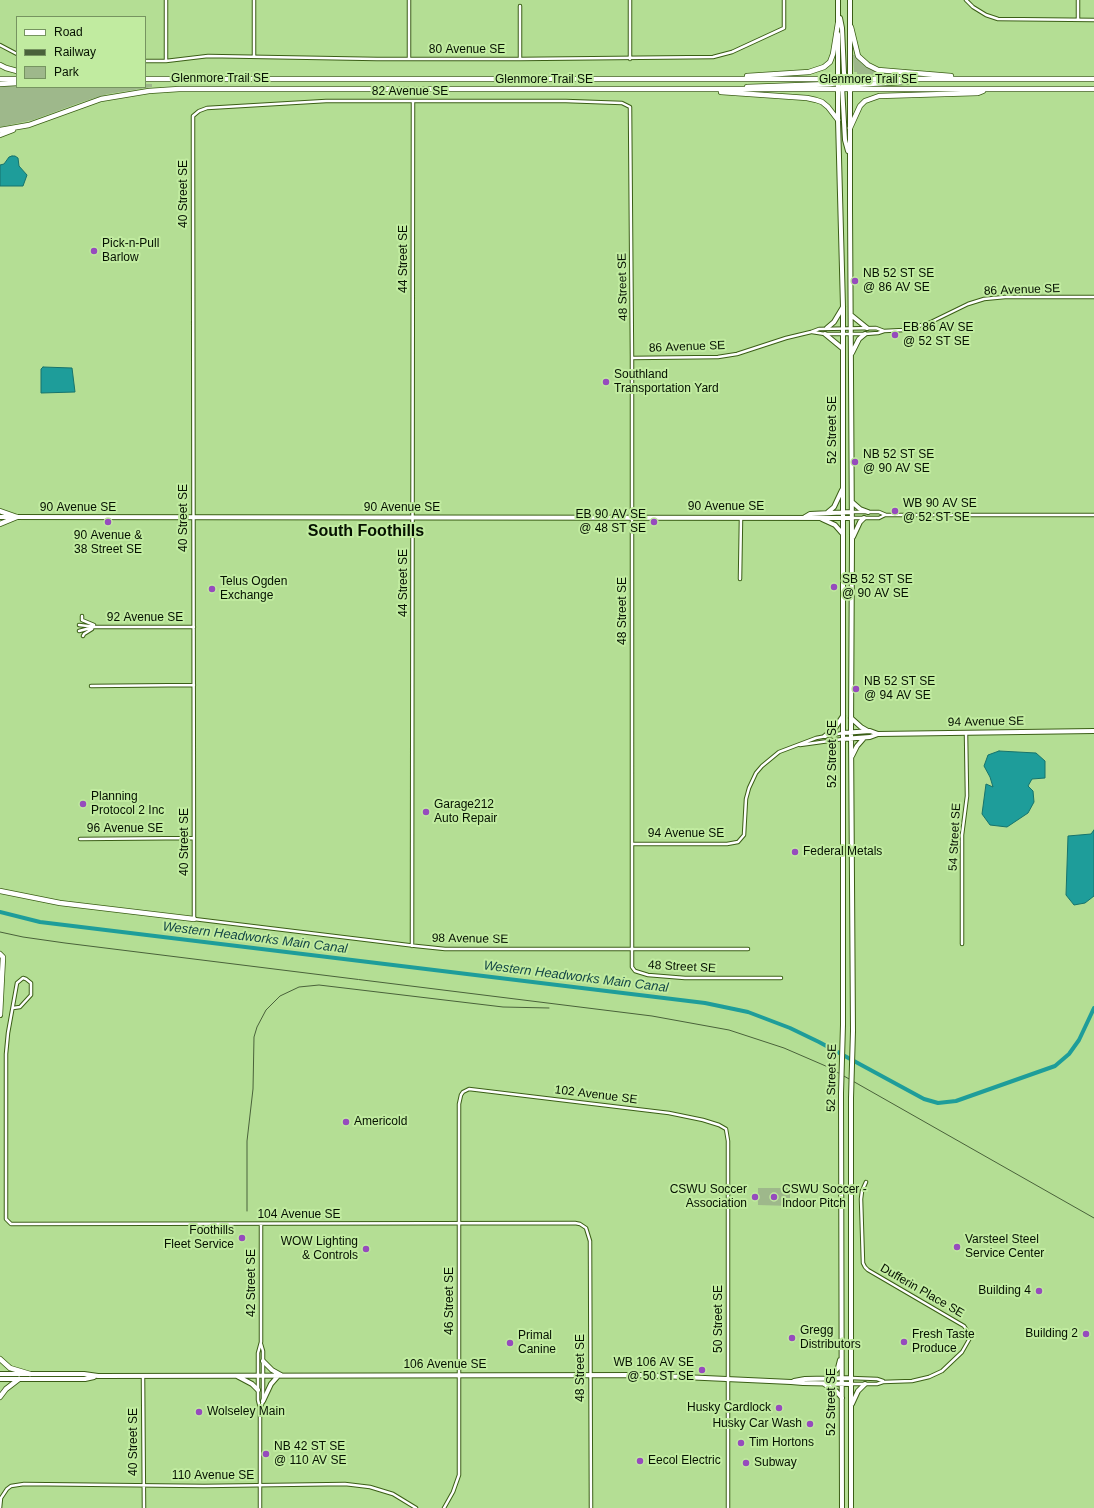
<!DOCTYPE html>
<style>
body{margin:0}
#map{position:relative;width:1094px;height:1508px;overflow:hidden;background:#b4de94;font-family:Helvetica,sans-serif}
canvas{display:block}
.legend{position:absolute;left:16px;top:16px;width:130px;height:72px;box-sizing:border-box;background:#c1eba0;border:1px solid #769460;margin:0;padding:5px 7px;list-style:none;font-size:12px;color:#051100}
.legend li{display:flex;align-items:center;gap:8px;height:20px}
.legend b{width:20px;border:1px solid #769460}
</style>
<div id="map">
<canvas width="1094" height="1508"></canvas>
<ul class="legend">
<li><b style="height:5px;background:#fff"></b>Road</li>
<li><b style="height:5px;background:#49613a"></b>Railway</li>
<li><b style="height:11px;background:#9eb88b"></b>Park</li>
</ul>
</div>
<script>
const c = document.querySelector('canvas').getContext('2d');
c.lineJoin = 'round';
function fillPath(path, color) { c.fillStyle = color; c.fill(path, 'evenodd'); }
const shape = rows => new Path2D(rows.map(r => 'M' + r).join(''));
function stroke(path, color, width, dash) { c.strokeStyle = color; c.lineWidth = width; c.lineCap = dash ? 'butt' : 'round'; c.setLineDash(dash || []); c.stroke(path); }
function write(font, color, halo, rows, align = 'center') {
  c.font = font + ' Helvetica,sans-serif'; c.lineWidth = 4; c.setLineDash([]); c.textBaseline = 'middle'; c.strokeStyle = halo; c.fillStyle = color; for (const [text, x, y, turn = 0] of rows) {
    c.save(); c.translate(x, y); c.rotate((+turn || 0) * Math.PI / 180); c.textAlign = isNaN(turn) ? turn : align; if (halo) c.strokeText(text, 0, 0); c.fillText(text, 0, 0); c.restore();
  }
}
fillPath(shape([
 [853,55,855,55,859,61,866,67,873,70,886,73,886,74,857,75,857,72,854,72],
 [145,84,152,84,152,87,108,94,82,102,33,120,0,127,0,86,145,87],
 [758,1188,790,1188,790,1206,758,1205]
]), '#9eb88b');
const water = shape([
 [12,156,15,156,18,158,19,166,27,175,23,186,0,186,0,165,4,164,9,157,12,156],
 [43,367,72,368,75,392,41,393,41,369,43,367],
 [999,751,1036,753,1045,761,1045,778,1032,779,1028,786,1033,791,1034,802,1028,813,1007,827,990,825,982,814,986,784,993,787,990,777,984,766,988,755,999,751],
 [1094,830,1094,896,1085,903,1074,905,1066,895,1068,836,1091,834,1094,830]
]);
fillPath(water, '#1e9d9a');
stroke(water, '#16736c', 1);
stroke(shape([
 [0,912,40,922,705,1003,748,1012,790,1028,819,1042,924,1099,938,1103,956,1101,1055,1066,1069,1054,1079,1040,1094,1008]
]), '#1e9d9a', 4);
const street = shape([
 [409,0,409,59],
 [630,0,630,59],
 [966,0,973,7,986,15,998,19,1094,20],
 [1078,0,1078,20],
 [520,6,520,59],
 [0,45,17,54],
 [254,56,254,0],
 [145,61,166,61,208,56,377,59,520,59,713,57,732,52,784,28,784,0],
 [166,61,166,0],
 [812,332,825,334,865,334,878,333,884,331],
 [632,358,718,357,737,354,786,338,811,332,819,329,876,328,884,331,904,330,929,323,968,304,984,299,1005,297,1094,297],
 [852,512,879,512,886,515,1094,515],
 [852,518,879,518,885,515],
 [740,579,741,518],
 [82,616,82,620,94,625],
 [79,625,96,627,194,627],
 [79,631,94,627],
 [83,636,84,634,92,629],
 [91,686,194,685],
 [800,745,843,739],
 [80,839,194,838],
 [632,844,727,844,738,842,744,835,746,799,749,788,756,773,762,766,779,752,816,738,843,733],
 [962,944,962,835,967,796,966,733],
 [412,946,413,101],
 [748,949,445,949,416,946,194,919,193,152,193,116,199,111,207,108,326,101,566,101,622,103,630,107,632,358,632,967,635,971,648,975,685,978,781,978],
 [13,1008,20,1007,31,995,31,983,26,979,23,978,17,983,8,1033,6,1054,6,1219,11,1224,575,1223,580,1224,586,1228,590,1241,591,1508],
 [143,1376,144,1508],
 [851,1378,877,1379,883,1381],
 [851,1384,877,1384,883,1382,912,1381,929,1377,942,1371,962,1352,970,1338,968,1332,964,1326,868,1270,865,1267,863,1263,861,1199,862,1191,866,1182],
 [261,1408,263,1401,263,1351,261,1344],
 [0,1508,1,1498,7,1489,11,1486,24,1484,204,1486,345,1484,370,1487,393,1494,416,1508],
 [260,1508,260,1408,258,1400,258,1353,261,1342,261,1224],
 [444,1508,453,1492,459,1475,459,1104,461,1095,463,1092,469,1089,669,1113,703,1120,719,1125,726,1129,728,1141,728,1508]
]);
const secondary = shape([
 [850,0,850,209,852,539,851,733,853,1031],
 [840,18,842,28,844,73,846,80],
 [838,26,838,0],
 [838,34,838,120,843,307,843,1025],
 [842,86,845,140,848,151],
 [851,315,867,328],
 [827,328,834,322,843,307],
 [825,334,842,348],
 [852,353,859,339,865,334],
 [852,502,860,509,868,512],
 [828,512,834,507,842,490],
 [0,517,852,518],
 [805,517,810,514,852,512],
 [822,519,835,525,842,533],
 [853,537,860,522,864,518],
 [851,718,861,727,868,731],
 [843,733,870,731,878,734,1094,731],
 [825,736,835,728,843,716],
 [843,739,870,737,878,734],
 [852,756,857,746,864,738],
 [841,1093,842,1508],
 [851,1098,851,1508],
 [263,1361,272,1370,281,1375],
 [0,1374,84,1374,98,1376,640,1375,791,1382,803,1383,851,1384],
 [237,1376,252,1384,258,1390],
 [829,1378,838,1368,840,1360],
 [0,1379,85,1379,94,1377],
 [794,1381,805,1379,851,1378],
 [824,1384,836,1391,842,1398],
 [263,1401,271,1384,278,1376],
 [852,1404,858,1391,865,1384]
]);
const primary = shape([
 [851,27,858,56,868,65,878,70,951,76],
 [0,65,6,68,17,71],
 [747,76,809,72,824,67,830,62,833,54,838,23],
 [0,79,17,79],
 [145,79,1094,79],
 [0,84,17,83],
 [747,87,830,84,846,82,850,79],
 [839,89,850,85,905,82,911,81],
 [721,92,807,98,816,100,822,102,828,107,838,120],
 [850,128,860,106,865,101,879,96,978,93,983,91],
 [0,130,29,125,101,99,149,91,179,89,1094,89],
 [0,135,13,130],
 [0,511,17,517],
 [0,524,17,517],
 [0,891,60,903,194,919],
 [0,954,3,957,0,1015],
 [0,1359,10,1368,30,1374],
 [0,1397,6,1389,19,1379]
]);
stroke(street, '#3b5e16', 4.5);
stroke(secondary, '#3b5e16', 6);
stroke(primary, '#3b5e16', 6);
stroke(street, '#fff', 2.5);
stroke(secondary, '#fff', 4);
stroke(primary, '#fff', 4.5);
stroke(shape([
 [0,932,23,937,65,943,652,1016,729,1030,784,1048,828,1067,1094,1218],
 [247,1211,247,1141,253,1089,254,1037,257,1027,266,1010,280,996,299,987,319,985,503,1007,549,1008]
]), '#49613a', 1);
const secondaryBridge = shape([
 [841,1093,843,1025],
 [851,1098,853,1031]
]);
stroke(secondaryBridge, '#3b5e16', 6, []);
stroke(secondaryBridge, '#fff', 4);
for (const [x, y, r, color] of [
 [94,251,4,"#964bbd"],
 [855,281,4,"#964bbd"],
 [895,335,4,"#964bbd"],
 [606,382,4,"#964bbd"],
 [855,462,4,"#964bbd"],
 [895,511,4,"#964bbd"],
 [108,522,4,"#964bbd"],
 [654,522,4,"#964bbd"],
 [834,587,4,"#964bbd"],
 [212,589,4,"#964bbd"],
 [856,689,4,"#964bbd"],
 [83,804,4,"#964bbd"],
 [426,812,4,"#964bbd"],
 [795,852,4,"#964bbd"],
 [346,1122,4,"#964bbd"],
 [755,1197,4,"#964bbd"],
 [774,1197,4,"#964bbd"],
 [242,1238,4,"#964bbd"],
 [957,1247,4,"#964bbd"],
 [366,1249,4,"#964bbd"],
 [1039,1291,4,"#964bbd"],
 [1086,1334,4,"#964bbd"],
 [792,1338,4,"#964bbd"],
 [904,1342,4,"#964bbd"],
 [510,1343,4,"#964bbd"],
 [702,1370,4,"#964bbd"],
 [779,1408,4,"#964bbd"],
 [199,1412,4,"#964bbd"],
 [810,1424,4,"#964bbd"],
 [741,1443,4,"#964bbd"],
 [266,1454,4,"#964bbd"],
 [640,1461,4,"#964bbd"],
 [746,1463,4,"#964bbd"]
]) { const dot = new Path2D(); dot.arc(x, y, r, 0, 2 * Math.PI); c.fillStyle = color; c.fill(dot); stroke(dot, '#c1eba0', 1.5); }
write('12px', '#051100', '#c1eba0', [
 ["80 Avenue SE",467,50],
 ["Glenmore Trail SE",220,79],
 ["Glenmore Trail SE",544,80],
 ["Glenmore Trail SE",868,80],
 ["82 Avenue SE",410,92],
 ["40 Street SE",184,194,-90],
 ["44 Street SE",404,259,-90],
 ["48 Street SE",623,287,-91],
 ["86 Avenue SE",1022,290,-2],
 ["86 Avenue SE",687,347,-2],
 ["52 Street SE",833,430,-90],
 ["90 Avenue SE",726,507],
 ["90 Avenue SE",78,508],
 ["90 Avenue SE",402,508],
 ["40 Street SE",184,518,-90],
 ["44 Street SE",404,583,-90],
 ["48 Street SE",623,611,-90],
 ["92 Avenue SE",145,618],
 ["94 Avenue SE",986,722,-1],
 ["52 Street SE",833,754,-90],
 ["96 Avenue SE",125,829],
 ["94 Avenue SE",686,834],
 ["54 Street SE",955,837,-87],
 ["40 Street SE",185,842,-90],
 ["98 Avenue SE",470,939,1],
 ["48 Street SE",682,967,3],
 ["52 Street SE",832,1078,-89],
 ["102 Avenue SE",596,1095,7],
 ["104 Avenue SE",299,1215],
 ["42 Street SE",252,1283,-90],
 ["Dufferin Place SE",922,1291,30],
 ["46 Street SE",450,1301,-90],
 ["50 Street SE",719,1319,-90],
 ["106 Avenue SE",445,1365],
 ["48 Street SE",581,1368,-90],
 ["52 Street SE",832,1402,-90],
 ["40 Street SE",134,1442,-90],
 ["110 Avenue SE",213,1476]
]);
write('12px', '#051100', '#c1eba0', [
 ["Pick-n-Pull",102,244],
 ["Barlow",102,258],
 ["NB 52 ST SE",863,274],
 ["@ 86 AV SE",863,288],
 ["EB 86 AV SE",903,328],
 ["@ 52 ST SE",903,342],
 ["Southland",614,375],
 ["Transportation Yard",614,389],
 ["NB 52 ST SE",863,455],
 ["@ 90 AV SE",863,469],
 ["WB 90 AV SE",903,504],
 ["@ 52 ST SE",903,518],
 ["EB 90 AV SE",646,515,"right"],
 ["@ 48 ST SE",646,529,"right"],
 ["90 Avenue &",108,536,"center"],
 ["38 Street SE",108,550,"center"],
 ["SB 52 ST SE",842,580],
 ["@ 90 AV SE",842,594],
 ["Telus Ogden",220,582],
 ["Exchange",220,596],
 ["NB 52 ST SE",864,682],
 ["@ 94 AV SE",864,696],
 ["Planning",91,797],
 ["Protocol 2 Inc",91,811],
 ["Garage212",434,805],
 ["Auto Repair",434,819],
 ["Federal Metals",803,852],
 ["Americold",354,1122],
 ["CSWU Soccer",747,1190,"right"],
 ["Association",747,1204,"right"],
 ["CSWU Soccer -",782,1190],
 ["Indoor Pitch",782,1204],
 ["Foothills",234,1231,"right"],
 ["Fleet Service",234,1245,"right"],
 ["Varsteel Steel",965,1240],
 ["Service Center",965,1254],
 ["WOW Lighting",358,1242,"right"],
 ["& Controls",358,1256,"right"],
 ["Building 4",1031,1291,"right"],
 ["Gregg",800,1331],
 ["Distributors",800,1345],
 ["Building 2",1078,1334,"right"],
 ["Fresh Taste",912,1335],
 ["Produce",912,1349],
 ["Primal",518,1336],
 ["Canine",518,1350],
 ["WB 106 AV SE",694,1363,"right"],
 ["@ 50 ST SE",694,1377,"right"],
 ["Husky Cardlock",771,1408,"right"],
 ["Wolseley Main",207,1412],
 ["Husky Car Wash",802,1424,"right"],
 ["Tim Hortons",749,1443],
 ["NB 42 ST SE",274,1447],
 ["@ 110 AV SE",274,1461],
 ["Eecol Electric",648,1461],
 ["Subway",754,1463]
], 'left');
write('italic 13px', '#154847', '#c1eba0', [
 ["Western Headworks Main Canal",255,938,7],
 ["Western Headworks Main Canal",576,977,7]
]);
write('bold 16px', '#051100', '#c1eba0', [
 ["South Foothills",366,532]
]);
</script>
